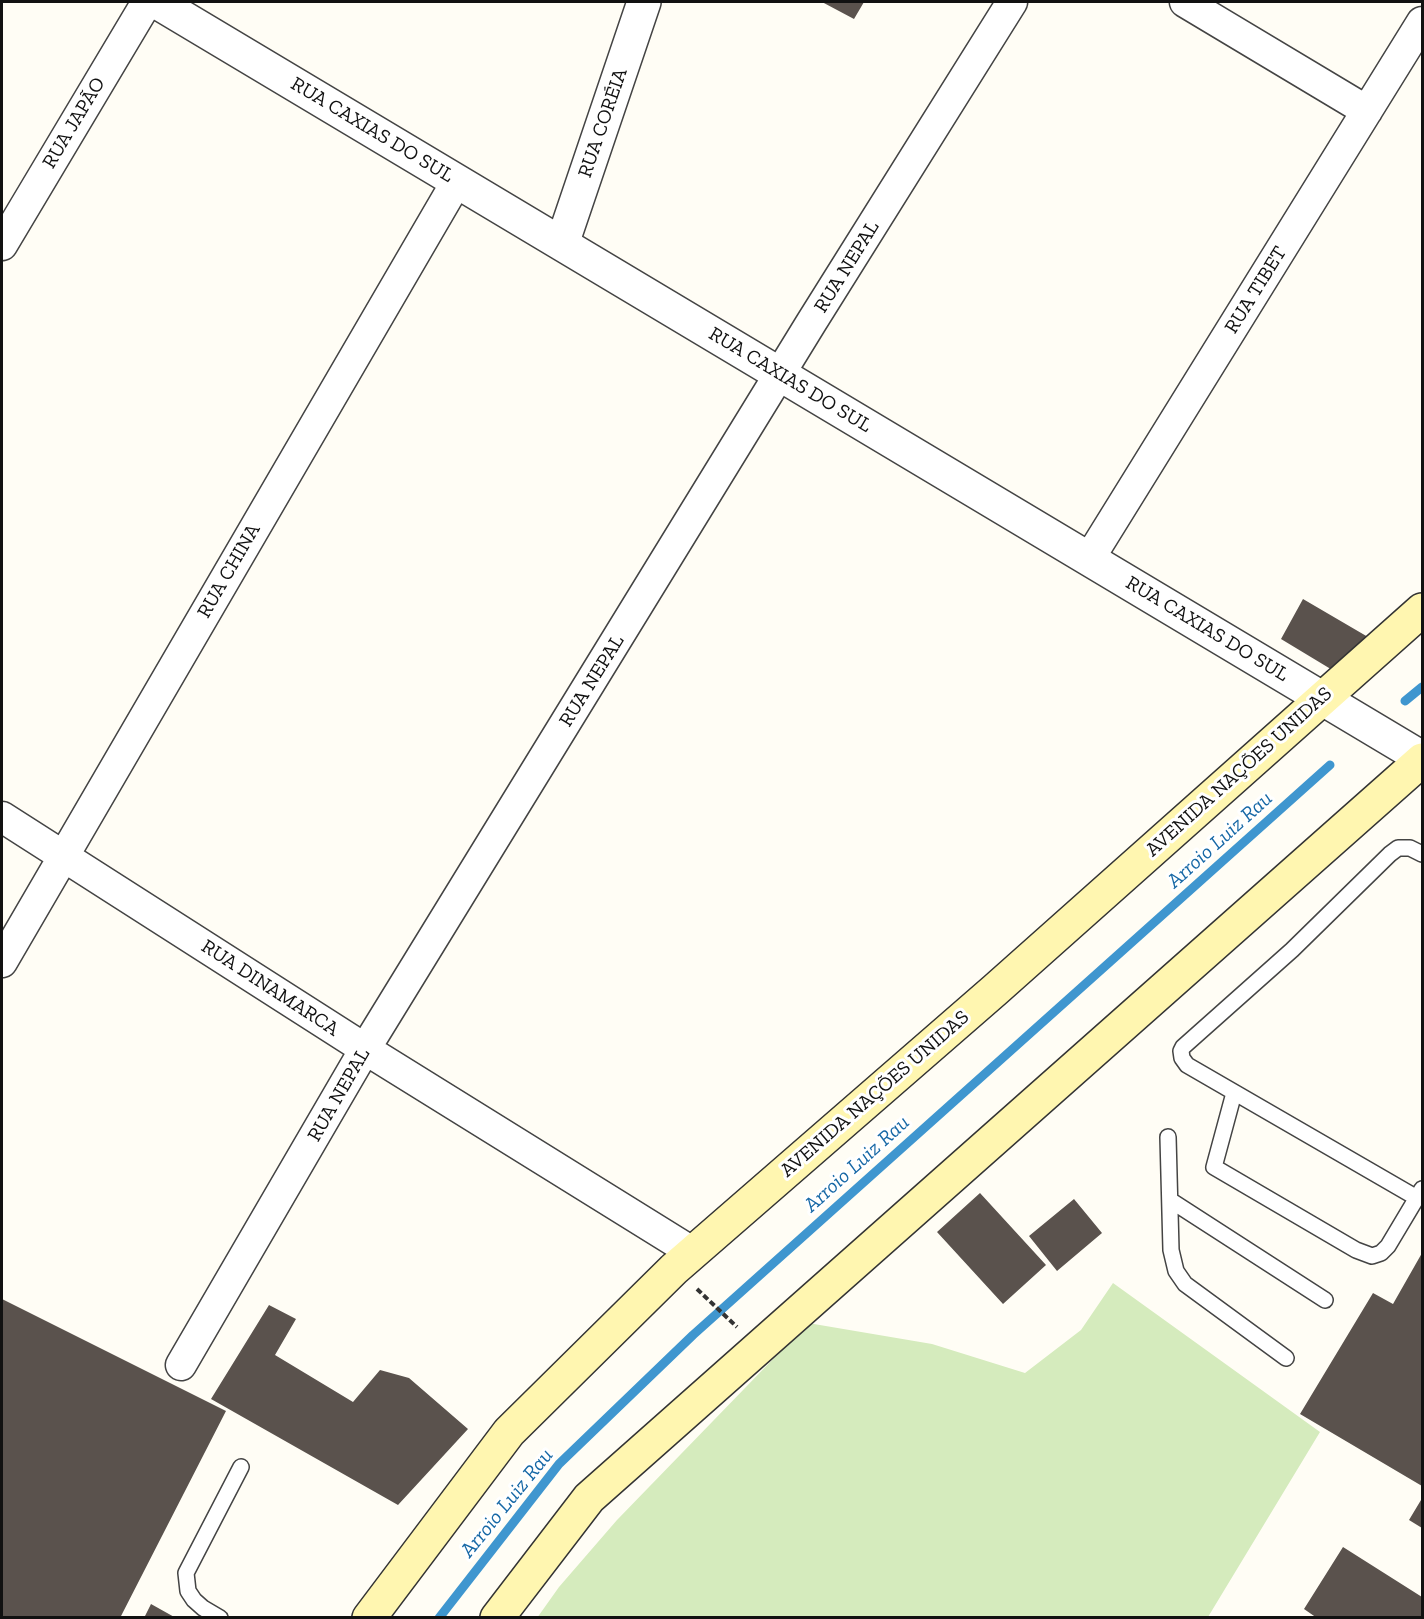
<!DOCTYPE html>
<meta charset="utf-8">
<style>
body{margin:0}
#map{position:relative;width:1424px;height:1619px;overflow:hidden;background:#fffdf5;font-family:"Zilla Slab",serif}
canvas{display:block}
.frame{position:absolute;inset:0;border:3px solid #111;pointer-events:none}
</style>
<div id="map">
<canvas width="1424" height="1619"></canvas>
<div class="frame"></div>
</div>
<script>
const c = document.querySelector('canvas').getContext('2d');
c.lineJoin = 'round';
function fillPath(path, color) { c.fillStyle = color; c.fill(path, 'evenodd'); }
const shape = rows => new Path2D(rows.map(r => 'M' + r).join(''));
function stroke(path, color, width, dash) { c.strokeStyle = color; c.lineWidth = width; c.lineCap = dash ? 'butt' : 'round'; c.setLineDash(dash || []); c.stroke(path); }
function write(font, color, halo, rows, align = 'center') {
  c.font = font + ' "Zilla Slab",serif'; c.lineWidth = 6; c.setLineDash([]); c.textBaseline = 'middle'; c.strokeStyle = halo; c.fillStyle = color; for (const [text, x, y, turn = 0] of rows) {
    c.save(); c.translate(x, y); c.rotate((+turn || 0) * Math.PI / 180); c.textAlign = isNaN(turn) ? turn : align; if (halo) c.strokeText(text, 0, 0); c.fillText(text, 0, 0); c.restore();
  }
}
fillPath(shape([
 [1113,1283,1320,1432,1208,1617,537,1618,559,1587,617,1520,808,1323,932,1344,1025,1373,1081,1330]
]), '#d5ebbd');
stroke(shape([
 [1405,701,1422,687],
 [439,1618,559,1464,693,1335,1330,765]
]), '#3f96cf', 9);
fillPath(shape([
 [822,2,864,2,854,19],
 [1303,599,1368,637,1334,671,1281,639],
 [980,1193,1046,1265,1003,1304,937,1232],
 [1074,1199,1102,1233,1057,1271,1029,1236],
 [1422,1253,1422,1486,1300,1414,1373,1293,1393,1304],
 [2,1299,226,1411,120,1618,2,1618],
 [269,1305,296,1319,275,1355,353,1402,380,1370,409,1378,468,1429,398,1505,211,1399],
 [1421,1500,1422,1501,1422,1528,1409,1520],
 [1343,1547,1422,1597,1422,1618,1317,1618,1304,1609],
 [151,1604,176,1618,144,1618]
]), '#5a524d');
const service = shape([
 [1234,1093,1214,1167,1356,1250,1372,1256,1381,1253,1388,1246,1422,1189],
 [1168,1137,1171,1250,1176,1271,1185,1284,1286,1358],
 [1417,1198,1187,1065,1182,1058,1181,1051,1183,1047,1292,950,1390,854,1398,848,1410,848,1422,854],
 [1170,1200,1325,1300],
 [220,1618,203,1608,194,1600,188,1591,186,1573,241,1467]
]);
const minor = shape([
 [1185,2,1367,111],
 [2,245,147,2],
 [1089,559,1422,22],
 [2,817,365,1049,692,1252],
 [2,962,457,181],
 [181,1365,365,1049,811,323,1012,2]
]);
const tertiary = shape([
 [157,2,1422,758],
 [562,244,644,2]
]);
const secondary = shape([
 [369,1618,509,1432,674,1269,995,990,1422,610],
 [497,1618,589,1498,1422,760]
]);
stroke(service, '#444', 18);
stroke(minor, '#444', 33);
stroke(tertiary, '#444', 36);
stroke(secondary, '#333', 36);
stroke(shape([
 [697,1289,737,1327]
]), '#333', 4, [6, 3]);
stroke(service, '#fff', 15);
stroke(minor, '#fff', 30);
stroke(tertiary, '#fff', 33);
stroke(secondary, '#fff6b0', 33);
write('20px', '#111', '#fff', [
 ["RUA JAPÃO",74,123,-59],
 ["RUA CORÉIA",603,123,-71],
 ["RUA CAXIAS DO SUL",372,130,31],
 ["RUA NEPAL",847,267,-58],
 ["RUA TIBET",1256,290,-58],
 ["RUA CAXIAS DO SUL",790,380,31],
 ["RUA CHINA",229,571,-60],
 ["RUA CAXIAS DO SUL",1207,629,31],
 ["RUA NEPAL",592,681,-58],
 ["AVENIDA NAÇÕES UNIDAS",1239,772,-42],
 ["RUA DINAMARCA",270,988,33],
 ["AVENIDA NAÇÕES UNIDAS",875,1094,-41],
 ["RUA NEPAL",339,1095,-60]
]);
write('italic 21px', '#1768a6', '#fff', [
 ["Arroio Luiz Rau",1220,840,-42],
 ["Arroio Luiz Rau",857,1164,-42],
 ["Arroio Luiz Rau",507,1503,-51]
]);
</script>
